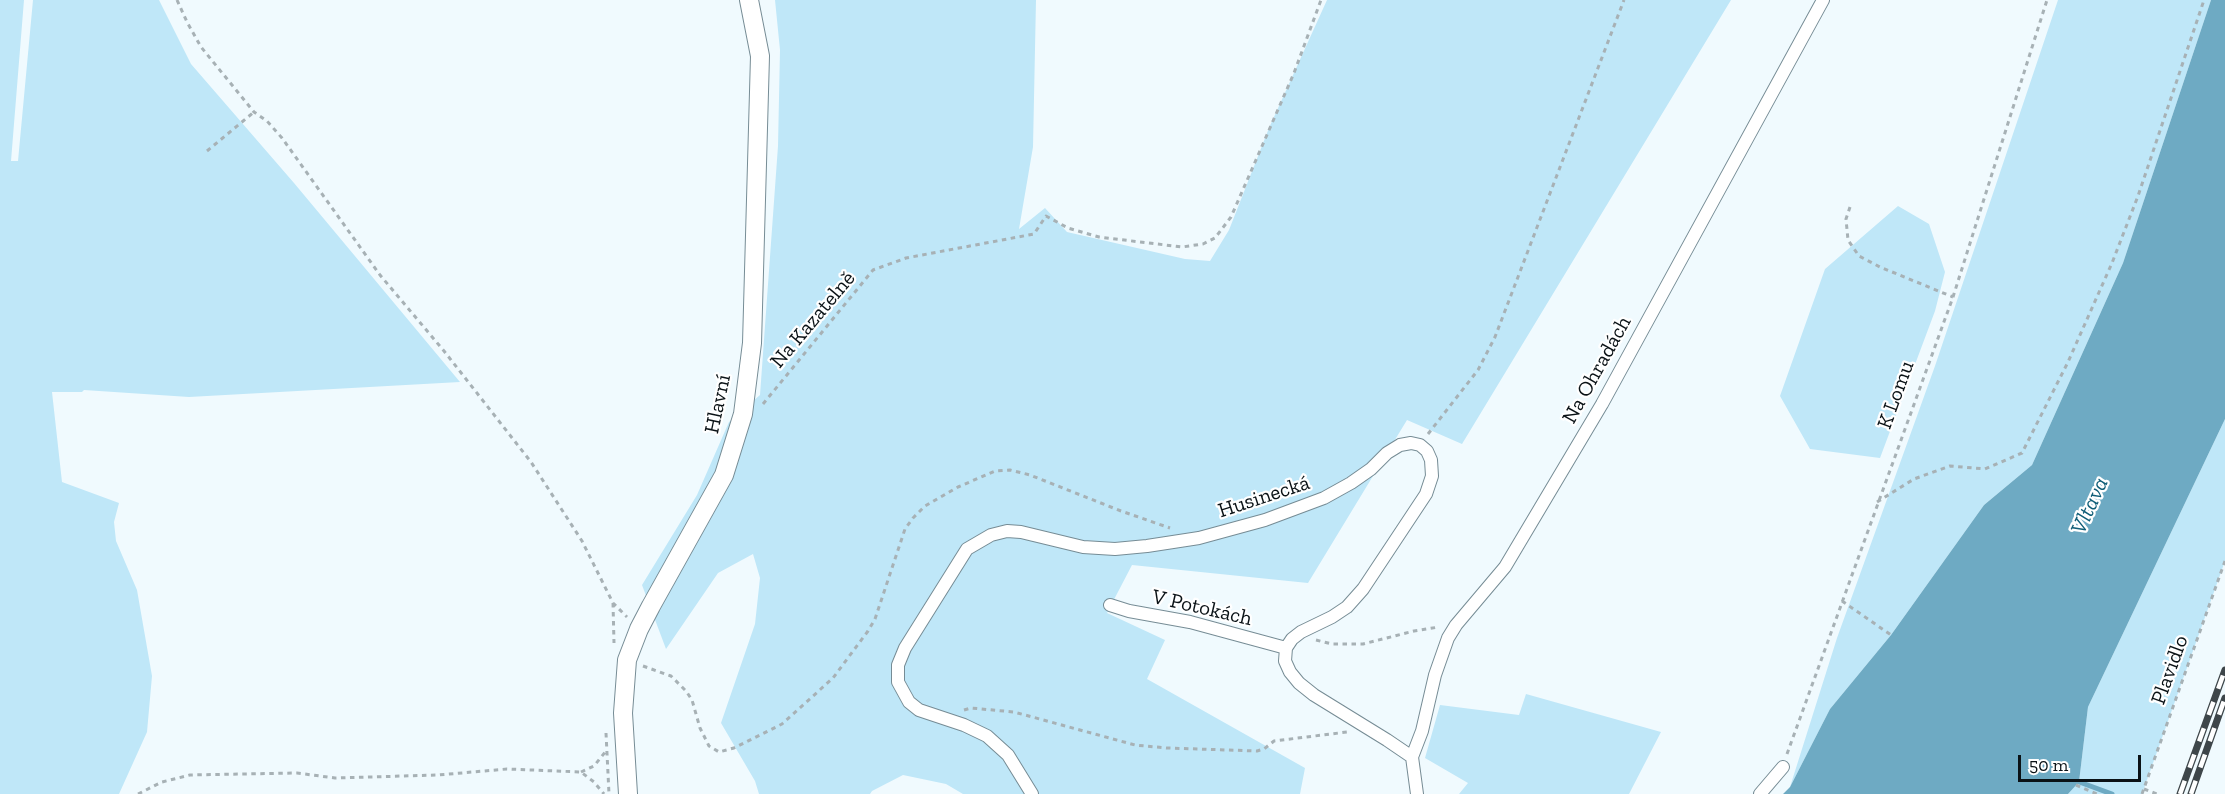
<!DOCTYPE html>
<meta charset="utf-8">
<style>
body{margin:0}
#map{position:relative;width:2225px;height:794px;overflow:hidden;background:#f0fafe;font-family:"Zilla Slab",serif}
canvas{display:block}
.scale{position:absolute;left:2018px;top:755px;width:123px;height:27px;box-sizing:border-box;border:3px solid #0a1216;border-top:0;padding-left:8px;font-size:18px;line-height:21px;white-space:nowrap;color:#0a1216;-webkit-text-stroke:4px #fff;paint-order:stroke}
</style>
<div id="map">
<canvas width="2225" height="794"></canvas>
<div class="scale">50 m</div>
</div>
<script>
const c = document.querySelector('canvas').getContext('2d');
c.lineJoin = 'round';
function fillPath(path, color) { c.fillStyle = color; c.fill(path, 'evenodd'); }
const shape = rows => new Path2D(rows.map(r => 'M' + r).join(''));
function stroke(path, color, width, dash) { c.strokeStyle = color; c.lineWidth = width; c.lineCap = dash ? 'butt' : 'round'; c.setLineDash(dash || []); c.stroke(path); }
function write(font, color, halo, rows, align = 'center') {
  c.font = font + ' "Zilla Slab",serif'; c.lineWidth = 4.5; c.setLineDash([]); c.textBaseline = 'middle'; c.strokeStyle = halo; c.fillStyle = color; for (const [text, x, y, turn = 0] of rows) {
    c.save(); c.translate(x, y); c.rotate((+turn || 0) * Math.PI / 180); c.textAlign = isNaN(turn) ? turn : align; if (halo) c.strokeText(text, 0, 0); c.fillText(text, 0, 0); c.restore();
  }
}
fillPath(shape([
 [0,0,24,0,11,161,18,161,33,0,159,0,191,64,294,183,460,382,189,397,84,390,82,392,52,392,62,482,119,503,114,522,116,541,137,590,152,676,147,732,119,794,0,794],
 [775,0,1036,0,1033,147,1019,229,1045,208,1067,232,1185,259,1210,261,1229,230,1269,128,1327,0,1731,0,1462,444,1407,420,1308,583,1132,565,1107,613,1165,640,1147,679,1305,768,1300,794,963,794,946,784,903,775,872,791,870,794,759,794,755,781,721,723,755,624,760,578,753,554,718,573,666,649,642,585,697,495,729,422,760,395,778,146,780,50],
 [2058,0,2211,0,2123,263,2032,465,1984,505,1891,635,1830,709,1790,787,1837,638,1935,366],
 [1898,206,1929,224,1945,272,1935,311,1880,458,1810,449,1780,396,1825,269],
 [2225,419,2225,561,2142,794,2068,794,2079,782,2088,707],
 [1526,694,1661,732,1629,794,1459,794,1468,783,1425,758,1440,705,1519,715]
]), '#bfe7f8');
fillPath(shape([
 [2211,0,2225,0,2225,419,2088,707,2079,782,2068,794,1783,794,1790,787,1830,709,1891,635,1984,505,2032,465,2123,263]
]), '#6eaac3');
stroke(shape([
 [2074,780,2112,794]
]), '#6eaac3', 5);
const street = shape([
 [1110,605,1129,611,1190,622,1286,648],
 [1412,757,1422,731,1435,675,1448,638,1456,625,1505,567,1602,404,1823,0],
 [1032,794,1008,755,987,736,964,725,919,710,909,702,898,682,898,665,905,648,967,549,991,535,1007,531,1021,532,1083,547,1115,549,1147,546,1199,538,1265,520,1324,498,1351,483,1371,469,1387,453,1400,445,1411,443,1420,445,1427,451,1431,460,1432,476,1426,494,1363,589,1347,607,1332,617,1301,632,1292,639,1286,648,1285,661,1290,672,1299,683,1314,695,1387,740,1412,757,1417,794],
 [1760,794,1783,767]
]);
const secondary = shape([
 [628,794,623,713,627,660,639,629,651,606,724,475,743,414,752,343,760,56,749,0]
]);
stroke(street, '#768c95', 14);
stroke(secondary, '#768c95', 20);
stroke(shape([
 [177,0,187,22,201,47,254,112,267,121,282,138,380,275,444,351,531,462,582,541,613,603,627,617],
 [207,151,254,112],
 [1850,207,1846,219,1848,240,1859,256,1880,267,1953,297],
 [763,404,873,270,906,258,1034,234,1046,216,1068,228,1099,237,1182,247,1203,244,1215,238,1231,217,1294,73,1321,0],
 [1428,434,1478,370,1495,337,1624,0],
 [1877,502,1914,479,1950,466,1985,469,2022,453,2068,362,2112,263,2138,196,2204,0],
 [1842,601,1891,635],
 [613,603,614,643],
 [1316,640,1332,644,1363,644,1414,631,1439,627],
 [643,666,671,676,686,691,692,700,700,728,709,746,719,752,734,748,782,724,833,678,868,631,875,619,905,529,913,518,925,506,958,487,995,471,1010,470,1030,475,1121,511,1170,528],
 [964,710,971,708,1014,712,1135,745,1167,748,1257,751,1264,749,1274,741,1347,732],
 [606,733,609,794],
 [1787,754,1953,297,2047,0],
 [581,772,594,766,606,751],
 [2076,785,2097,794],
 [2144,789,2157,794],
 [138,794,162,782,190,775,297,773,335,778,438,775,507,769,581,772,594,782,604,794],
 [2142,794,2225,561]
]), '#a7b1b5', 3, [4.5, 4.5]);
stroke(street, '#fff', 12);
stroke(secondary, '#fff', 18);
const rail = shape([
 [2180,794,2225,670],
 [2191,794,2225,698]
]);
stroke(rail, '#3e464a', 7);
stroke(rail, '#fff', 4.5, [14]);
write('21px', '#0a1216', '#fff', [
 ["Na Kazatelně",813,320,-50],
 ["Na Ohradách",1597,370,-61],
 ["K Lomu",1896,395,-70],
 ["Hlavní",718,404,-78],
 ["Husinecká",1264,497,-18],
 ["V Potokách",1202,608,13],
 ["Plavidlo",2170,670,-70]
]);
write('italic 22px', '#105e78', '#fff', [
 ["Vltava",2090,506,-65]
]);
</script>
